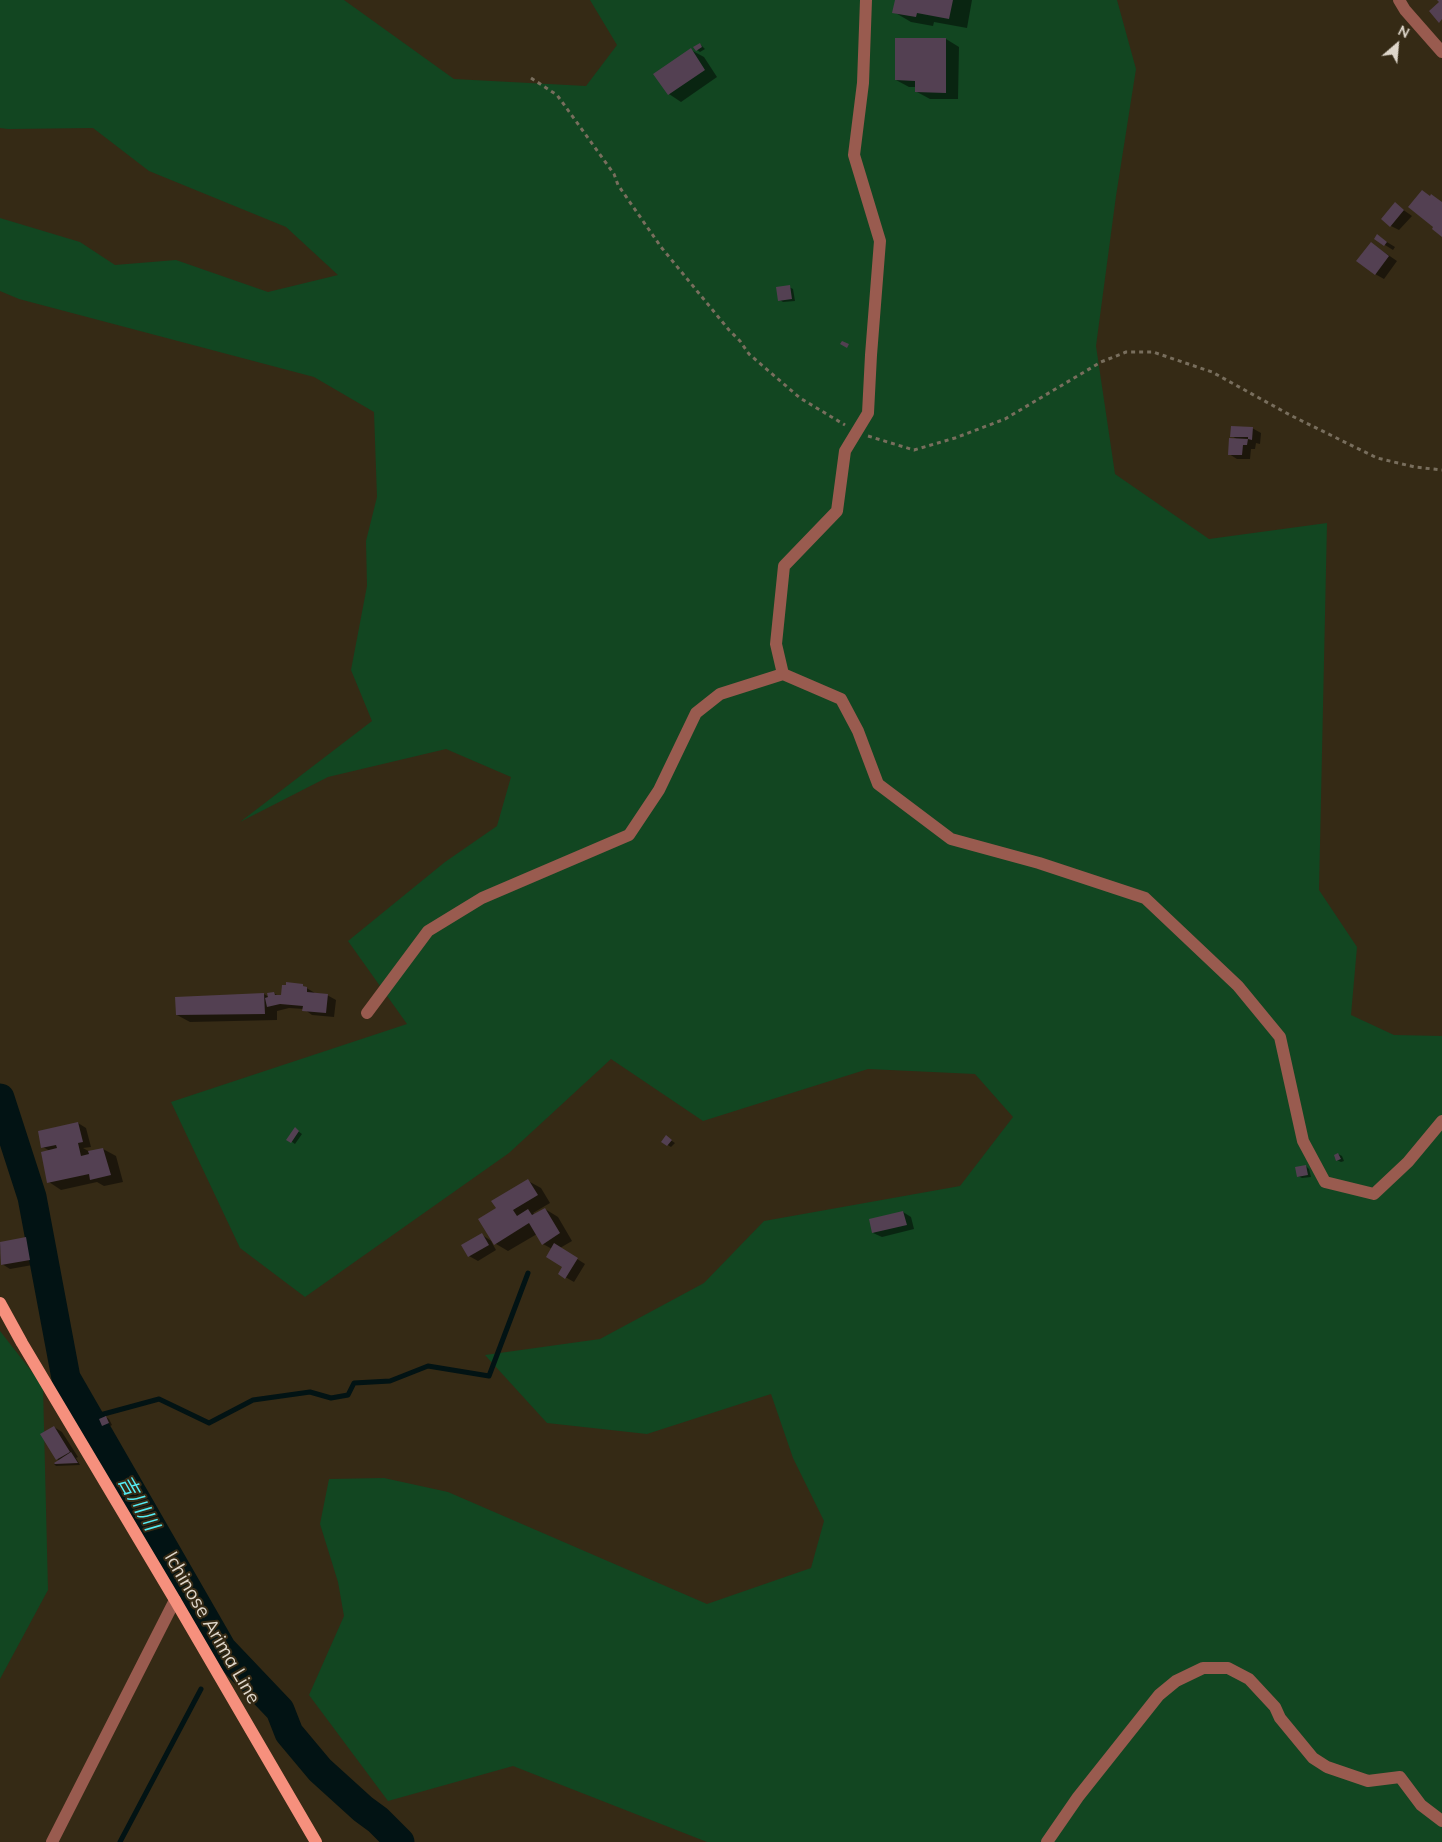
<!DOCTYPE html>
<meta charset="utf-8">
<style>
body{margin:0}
#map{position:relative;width:1442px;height:1842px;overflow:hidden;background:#352a15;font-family:Mulish,sans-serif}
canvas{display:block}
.north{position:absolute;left:1372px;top:20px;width:50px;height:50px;-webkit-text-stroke:4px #352a15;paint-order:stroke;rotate:27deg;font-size:14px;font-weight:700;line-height:20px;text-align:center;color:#ded6ca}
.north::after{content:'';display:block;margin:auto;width:18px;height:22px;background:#ded6ca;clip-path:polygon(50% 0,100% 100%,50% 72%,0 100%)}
</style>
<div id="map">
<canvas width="1442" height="1842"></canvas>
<div class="north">N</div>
</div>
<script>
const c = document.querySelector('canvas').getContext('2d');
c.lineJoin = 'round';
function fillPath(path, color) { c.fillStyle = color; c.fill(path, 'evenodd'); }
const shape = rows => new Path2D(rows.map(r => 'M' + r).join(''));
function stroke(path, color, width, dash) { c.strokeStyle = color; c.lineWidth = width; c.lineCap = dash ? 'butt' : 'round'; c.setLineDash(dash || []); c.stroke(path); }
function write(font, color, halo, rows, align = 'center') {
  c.font = font + ' Mulish,"Noto Sans JP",sans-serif'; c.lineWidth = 4; c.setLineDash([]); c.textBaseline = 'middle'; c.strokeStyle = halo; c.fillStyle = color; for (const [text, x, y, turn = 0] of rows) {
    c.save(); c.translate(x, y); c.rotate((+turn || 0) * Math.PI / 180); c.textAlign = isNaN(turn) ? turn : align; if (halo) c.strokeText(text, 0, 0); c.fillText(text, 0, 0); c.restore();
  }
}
fillPath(shape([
 [0,0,344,0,454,79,586,86,617,45,590,0,1117,0,1136,69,1116,196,1096,346,1115,474,1209,539,1327,523,1319,890,1357,947,1351,1015,1394,1035,1442,1036,1442,1842,707,1842,513,1766,388,1801,309,1695,344,1616,338,1582,320,1524,329,1479,384,1478,448,1492,707,1604,811,1568,824,1521,793,1458,771,1394,647,1434,547,1423,485,1355,600,1339,704,1283,764,1221,960,1186,1013,1117,975,1074,868,1069,703,1121,611,1059,509,1153,305,1297,240,1248,171,1102,407,1024,348,941,445,862,497,826,511,777,446,749,328,777,240,822,372,721,351,670,367,586,366,541,377,497,374,412,314,377,19,299,0,291,0,218,80,242,115,265,176,260,268,292,338,275,286,227,149,171,93,128,8,129,0,128],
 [0,1331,43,1386,48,1590,0,1679]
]), '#124621');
fillPath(shape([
 [896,0,972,0,967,28,934,22,933,26,911,22,894,12],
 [946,39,959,47,958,99,930,99,917,92,917,87,909,87,896,80],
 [700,44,705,49,700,52,697,50],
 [691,50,704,57,717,77,681,102,669,94],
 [1395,204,1412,216,1399,230,1391,226],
 [1377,236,1395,247,1393,250,1385,245],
 [1372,244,1397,261,1384,279,1375,274],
 [789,287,793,289,795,301,783,302,780,300],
 [1252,428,1261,433,1260,444,1256,443,1255,449,1251,449,1250,459,1237,459,1229,454,1238,440,1232,436],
 [287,984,303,986,315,993,327,995,336,1000,334,1017,312,1015,304,1009,289,1008,277,1011,277,1020,190,1022,177,1015,264,994,270,998,273,993,279,996,282,996],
 [78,1123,86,1128,91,1147,83,1148,90,1152,103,1149,116,1156,123,1182,104,1186,97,1182,61,1190,49,1182,50,1151,43,1147],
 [295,1129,302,1134,295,1144,288,1139],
 [666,1137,675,1143,671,1147,663,1142],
 [1338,1154,1342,1156,1344,1161,1341,1162,1337,1160],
 [1306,1166,1309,1169,1311,1177,1302,1178,1298,1176],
 [528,1181,541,1188,550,1203,533,1213,536,1215,545,1209,558,1217,572,1241,560,1248,585,1264,574,1282,560,1274,564,1267,552,1249,543,1244,537,1234,508,1251,491,1241,496,1250,478,1261,469,1256,482,1235,493,1242,497,1209],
 [903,1212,911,1217,914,1229,882,1237,873,1233],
 [26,1239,34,1244,38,1264,10,1269,2,1264,0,1243],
 [106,1417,109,1419,112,1425,107,1428,103,1425],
 [54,1427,62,1432,78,1457,76,1458,80,1465,56,1466,54,1464,59,1461,42,1435]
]), '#0007');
stroke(shape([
 [89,1418,159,1399,209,1423,253,1400,310,1392,331,1398,348,1395,354,1383,390,1381,428,1366,489,1376,528,1273],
 [120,1842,201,1689]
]), '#021314', 5);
stroke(shape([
 [0,1098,32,1197,66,1378,222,1649,280,1710,289,1733,320,1770,363,1809,378,1820,400,1842]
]), '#021314', 29);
fillPath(shape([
 [895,0,953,0,949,19,917,13,916,17,892,13],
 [1437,0,1442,0,1442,19,1439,23,1429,11,1439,2],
 [895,38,946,38,946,93,915,92,915,81,895,80],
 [700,43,702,47,696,51,693,47],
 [691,48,705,70,668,95,653,74],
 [1422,190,1430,196,1431,194,1442,202,1442,237,1432,229,1433,227,1408,207],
 [1395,202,1404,210,1390,227,1381,219],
 [1377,234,1387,242,1384,246,1374,239],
 [1371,242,1389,256,1375,275,1356,261],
 [790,285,792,299,778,301,776,287],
 [842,341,849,344,847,348,840,344],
 [1231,426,1253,427,1252,440,1248,439,1248,437,1230,437],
 [1229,438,1248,439,1247,445,1243,445,1242,455,1228,455],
 [286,982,303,984,303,986,307,987,307,992,328,994,326,1013,302,1011,303,1006,280,1004,267,1007,265,998,268,997,267,993,274,992,275,995,281,995,282,985,286,985],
 [264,993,265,1014,176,1015,175,997],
 [78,1122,83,1142,78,1143,81,1156,89,1154,88,1151,103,1148,111,1175,90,1180,89,1174,47,1183,41,1152,57,1148,56,1145,41,1148,38,1131],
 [295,1127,299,1131,291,1143,286,1140],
 [666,1135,672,1140,667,1146,661,1142],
 [1338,1153,1341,1159,1336,1161,1334,1155],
 [1306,1165,1308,1175,1297,1177,1295,1167],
 [528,1179,538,1195,513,1210,517,1216,528,1209,532,1215,545,1208,560,1233,542,1245,529,1223,494,1245,478,1219,496,1208,491,1201],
 [903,1211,907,1225,872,1233,869,1219],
 [482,1233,489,1245,468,1257,461,1245],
 [26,1237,30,1260,1,1265,0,1242],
 [554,1243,578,1258,565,1279,558,1274,562,1267,546,1257],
 [106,1416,109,1423,102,1426,99,1419],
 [54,1426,70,1452,56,1460,40,1434],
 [71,1452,78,1463,55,1464,54,1463]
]), '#534052');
stroke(shape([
 [531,78,557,95,614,174,618,185,661,247,729,330,740,341,749,354,800,398,845,425],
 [868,436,914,450,955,438,1005,419,1101,362,1126,352,1153,352,1212,372,1290,415,1377,458,1415,467,1442,470]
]), '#786e5d', 3, [4, 4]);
stroke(shape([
 [1399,0,1405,10,1442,52],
 [783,674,776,644,784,566,837,511,845,451,868,413,871,355,880,241,854,155,863,83,866,0],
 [367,1013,428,931,482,898,629,835,659,790,696,713,720,694,783,674,841,699,858,731,878,784,951,839,1039,863,1145,898,1238,986,1280,1037,1303,1141,1325,1182,1374,1194,1408,1162,1442,1121],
 [52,1842,175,1600],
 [1047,1842,1078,1797,1159,1695,1176,1681,1203,1668,1228,1668,1249,1679,1275,1707,1280,1718,1313,1758,1327,1767,1368,1781,1400,1777,1421,1805,1442,1821]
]), '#995b4f', 12);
stroke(shape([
 [0,1303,22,1343,175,1600,316,1842]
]), '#f6907d', 12);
write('19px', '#ded6ca', '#352a15', [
 ["Ichinose Arima Line",212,1628,60]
]);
write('italic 20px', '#55ecf4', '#352a15', [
 ["吉川川",138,1503,60]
]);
</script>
